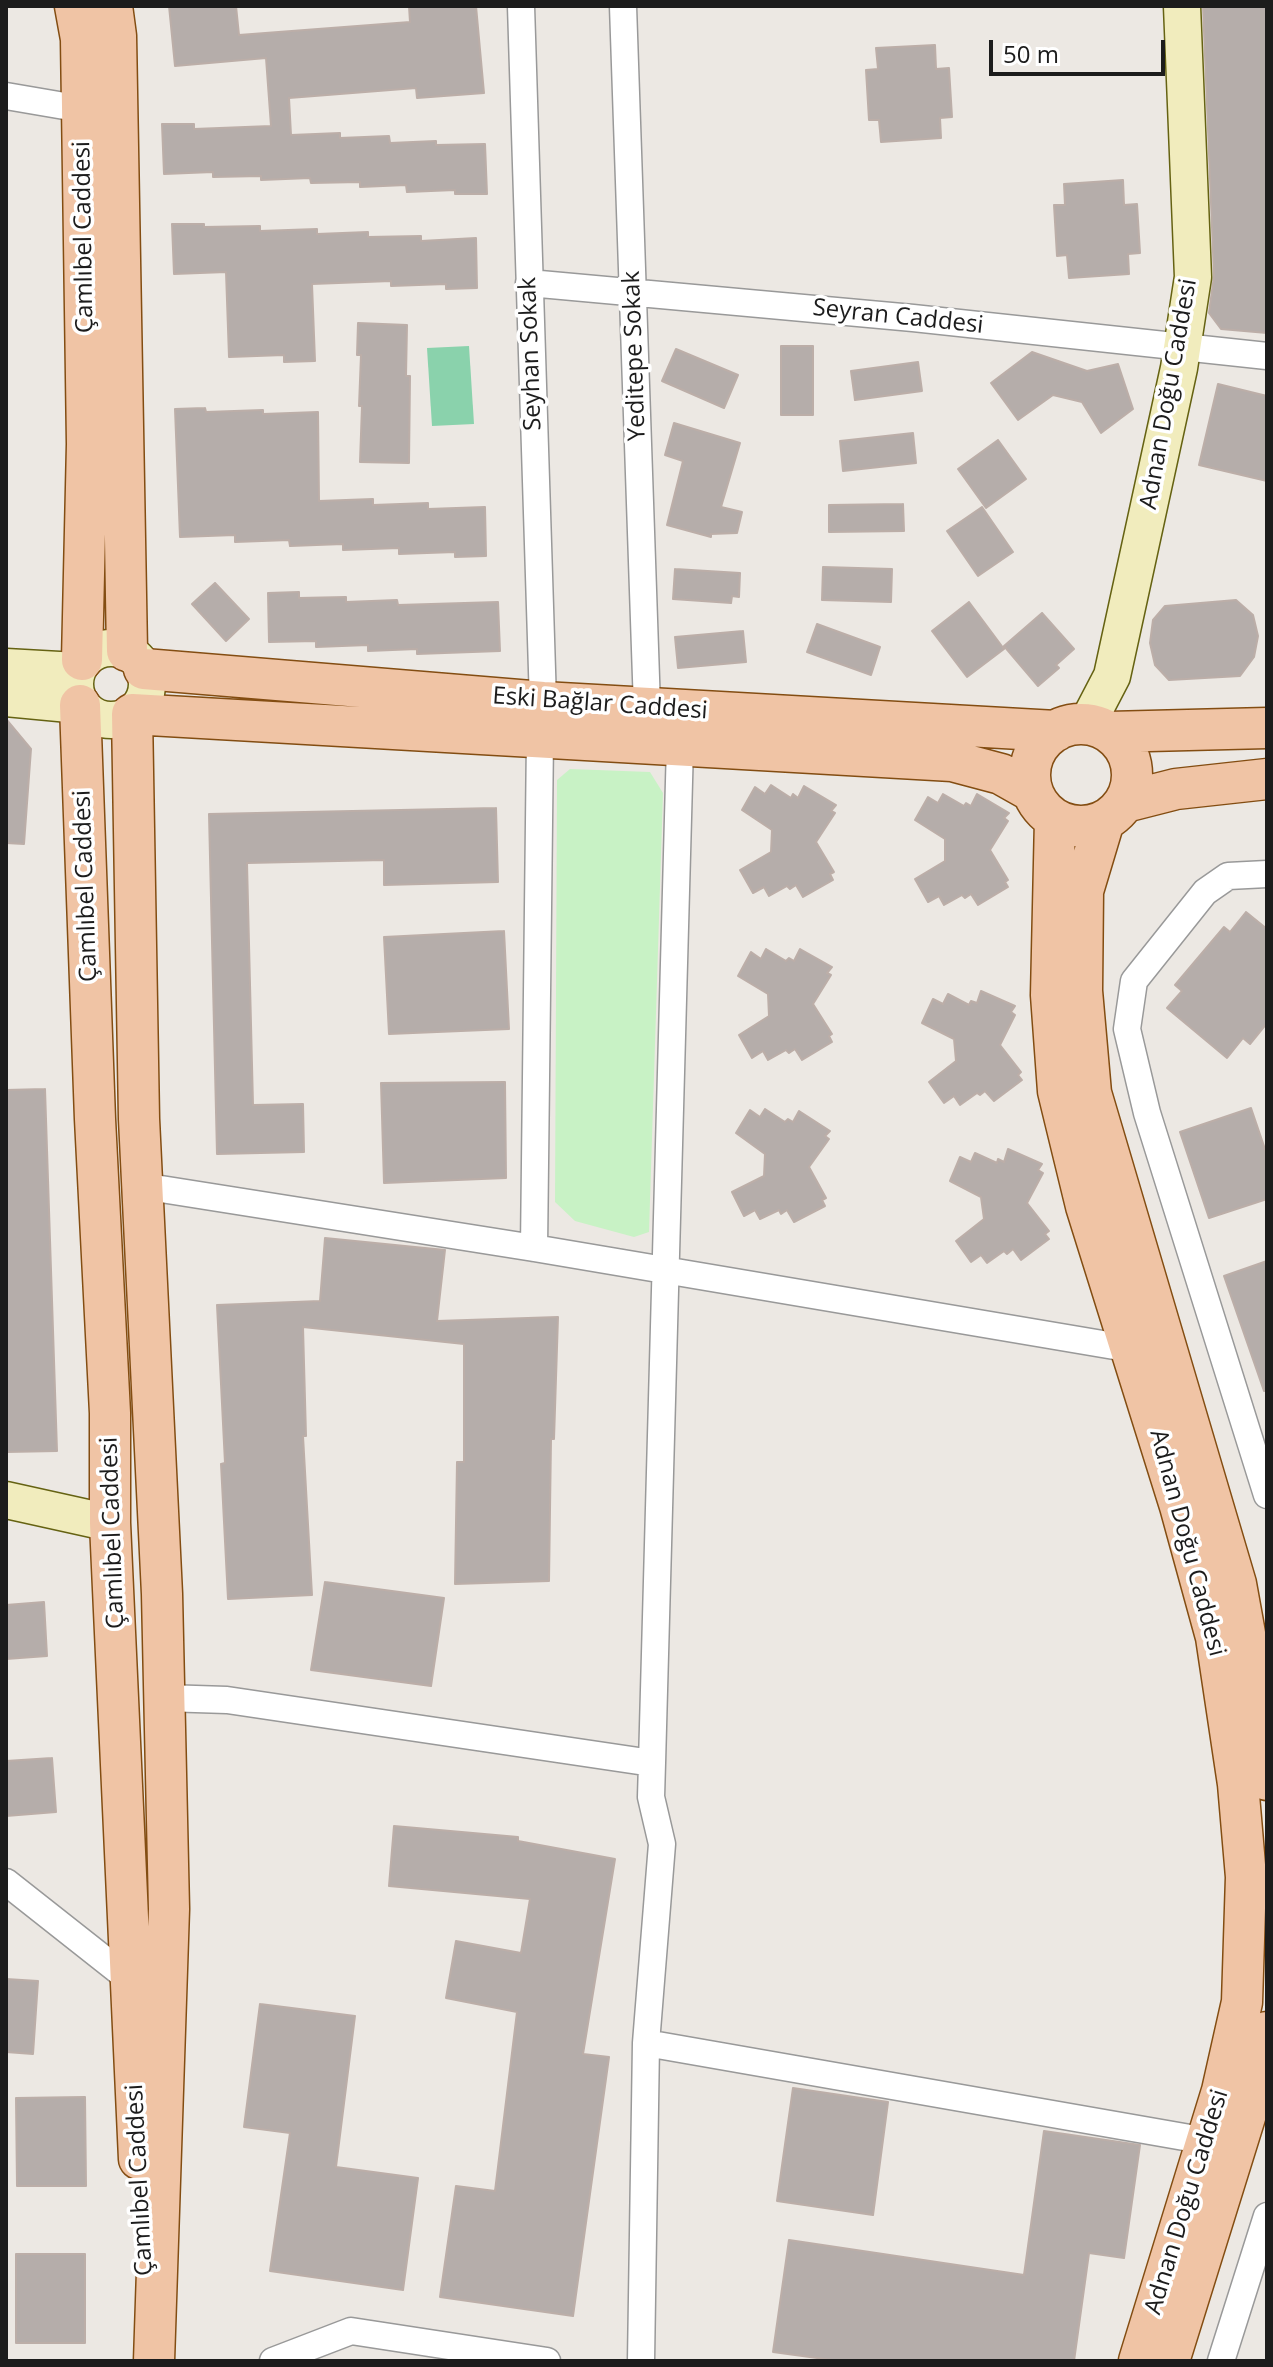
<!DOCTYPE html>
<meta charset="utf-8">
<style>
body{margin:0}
#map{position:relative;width:1273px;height:2367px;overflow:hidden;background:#ece8e3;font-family:"Open Sans",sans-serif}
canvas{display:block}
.frame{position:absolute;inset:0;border:8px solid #1c1c1c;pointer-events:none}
.scale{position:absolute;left:989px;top:40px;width:176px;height:36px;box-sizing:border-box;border:4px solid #1c1c1c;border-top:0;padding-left:10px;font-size:24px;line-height:28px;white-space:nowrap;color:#1c1c1c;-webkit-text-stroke:6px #fff;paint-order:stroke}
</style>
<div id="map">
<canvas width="1273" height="2367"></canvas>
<div class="frame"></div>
<div class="scale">50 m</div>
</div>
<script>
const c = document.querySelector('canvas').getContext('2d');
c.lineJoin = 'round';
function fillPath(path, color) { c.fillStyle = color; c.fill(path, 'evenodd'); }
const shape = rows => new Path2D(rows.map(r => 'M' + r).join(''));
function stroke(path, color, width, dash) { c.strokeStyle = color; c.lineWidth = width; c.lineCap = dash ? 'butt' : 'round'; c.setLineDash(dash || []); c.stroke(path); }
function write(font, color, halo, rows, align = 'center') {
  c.font = font + ' "Open Sans",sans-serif'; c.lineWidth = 7; c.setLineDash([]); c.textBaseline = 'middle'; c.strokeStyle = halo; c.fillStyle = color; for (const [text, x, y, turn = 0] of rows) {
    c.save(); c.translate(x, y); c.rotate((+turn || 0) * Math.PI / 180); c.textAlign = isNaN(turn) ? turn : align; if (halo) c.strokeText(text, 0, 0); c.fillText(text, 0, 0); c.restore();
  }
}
fillPath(shape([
 [570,769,650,772,663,793,649,1232,634,1237,575,1221,555,1202,557,780]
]), '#c8f2c5');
fillPath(shape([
 [469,346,474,424,432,426,427,348]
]), '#8ad2ac');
const building = shape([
 [169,6,236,6,239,35,410,22,409,6,476,6,484,93,417,98,416,88,289,98,291,135,340,133,340,138,389,136,390,143,436,141,436,145,485,144,487,194,455,194,455,190,407,192,406,185,360,187,360,182,311,183,310,178,261,180,261,176,213,177,213,172,164,174,162,124,194,124,194,129,271,126,266,58,175,66,169,6],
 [1203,6,1267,6,1267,333,1221,329,1209,313,1214,276,1203,6],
 [935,45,936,69,949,68,952,117,940,118,941,138,881,142,879,120,869,120,866,70,878,69,876,48,935,45],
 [1123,180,1124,205,1137,204,1140,253,1128,254,1129,274,1069,278,1067,255,1057,256,1054,205,1065,205,1064,184,1123,180],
 [172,224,204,224,204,227,260,226,260,231,317,229,317,234,368,232,368,237,421,236,421,241,476,238,477,288,446,289,446,284,391,286,391,281,312,284,315,361,284,362,284,355,229,357,226,272,174,274,172,224],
 [358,323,407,325,406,376,410,376,409,463,360,462,362,406,359,406,361,355,357,355,358,323],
 [781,346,813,346,813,415,781,415,781,346],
 [676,349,738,375,724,408,662,381,676,349],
 [1032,352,1087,371,1118,364,1133,409,1101,433,1082,402,1053,395,1018,420,991,383,1032,352],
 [918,362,922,391,855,400,851,371,918,362],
 [1218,384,1267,396,1267,481,1199,465,1218,384],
 [205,408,206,412,263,410,263,414,318,412,319,501,373,499,373,505,428,503,428,509,485,507,486,556,455,557,455,552,399,554,399,548,343,550,343,544,290,546,289,540,235,542,235,535,180,537,175,409,205,408],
 [674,423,740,443,721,507,742,512,737,533,711,534,711,537,667,525,683,461,665,455,674,423],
 [913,433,916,463,843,471,840,441,913,433],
 [998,440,1026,479,986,508,958,469,998,440],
 [903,504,904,531,829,532,829,505,903,504],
 [982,507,1013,552,978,576,947,531,982,507],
 [823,567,892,569,891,602,822,600,823,567],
 [675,569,740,573,739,597,732,596,731,603,673,599,675,569],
 [215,583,249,619,226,641,192,604,215,583],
 [299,592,299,598,346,597,346,602,397,600,398,605,498,602,500,651,417,654,417,649,368,651,368,645,316,647,316,641,269,642,268,593,299,592],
 [1236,600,1253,615,1258,636,1254,657,1240,676,1169,680,1155,665,1150,643,1153,620,1165,606,1236,600],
 [969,602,1004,649,967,677,932,631,969,602],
 [1042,613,1074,649,1056,665,1059,668,1038,686,1004,646,1042,613],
 [817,624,880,647,871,675,807,652,817,624],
 [743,631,746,662,678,668,675,637,743,631],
 [6,719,31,749,24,844,6,843,6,719],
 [771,785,791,798,793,794,798,798,804,786,836,805,831,811,835,813,816,842,834,872,830,874,833,880,803,897,796,885,790,889,787,886,769,896,764,887,753,893,740,870,771,852,772,830,742,810,755,787,765,794,771,785],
 [943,794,964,806,966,803,971,806,977,794,1009,813,1004,818,1008,821,990,850,1008,880,1005,882,1008,887,978,905,971,894,965,898,962,895,944,905,939,896,928,902,915,879,945,861,945,839,915,820,928,797,938,803,943,794],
 [496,808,498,882,384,885,384,860,247,863,253,1105,303,1104,304,1152,217,1154,209,814,496,808],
 [1246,912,1267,929,1267,1023,1250,1044,1243,1038,1227,1058,1167,1008,1182,991,1175,985,1224,927,1230,932,1246,912],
 [504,931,509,1029,389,1034,384,937,504,931],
 [766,949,786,961,789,958,794,961,800,949,832,967,827,973,831,975,813,1004,832,1034,829,1036,832,1042,802,1060,795,1049,789,1053,786,1050,768,1060,763,1051,752,1058,739,1035,769,1016,768,994,738,976,751,952,761,959,766,949],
 [981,991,1015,1006,1011,1012,1015,1015,1000,1045,1021,1072,1018,1075,1022,1080,994,1101,985,1091,980,1095,977,1093,960,1105,954,1096,944,1103,929,1082,956,1061,954,1039,922,1023,933,999,943,1004,948,994,969,1005,971,1001,977,1003,981,991],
 [505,1082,506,1178,384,1183,381,1083,505,1082],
 [45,1089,57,1451,6,1452,6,1090,45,1089],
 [1251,1108,1267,1155,1267,1199,1209,1218,1180,1132,1251,1108],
 [765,1109,785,1122,788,1119,793,1122,799,1111,830,1131,825,1136,829,1139,809,1167,826,1198,822,1200,825,1206,794,1222,787,1210,781,1214,779,1210,760,1219,755,1210,744,1216,732,1192,764,1176,765,1154,736,1133,750,1110,760,1117,765,1109],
 [1008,1149,1042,1164,1038,1170,1043,1173,1027,1203,1049,1231,1045,1234,1049,1239,1021,1260,1013,1249,1007,1254,1004,1251,987,1263,981,1255,971,1262,956,1241,984,1219,981,1197,950,1181,960,1157,971,1162,975,1153,997,1163,998,1159,1004,1162,1008,1149],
 [325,1238,445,1250,437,1321,558,1317,554,1439,551,1439,549,1581,455,1584,457,1462,464,1462,464,1344,303,1327,306,1436,303,1436,312,1595,228,1599,221,1464,225,1463,217,1305,320,1301,325,1238],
 [1267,1261,1267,1390,1264,1391,1224,1276,1267,1261],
 [325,1582,444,1598,431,1686,311,1670,325,1582],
 [44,1602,47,1656,6,1659,6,1605,44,1602],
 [52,1758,56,1812,6,1816,6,1761,52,1758],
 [394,1826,518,1837,518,1841,615,1859,583,2054,609,2057,573,2316,440,2297,456,2186,495,2191,517,2012,446,1998,456,1941,521,1953,530,1899,389,1886,394,1826],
 [6,1979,38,1981,33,2054,6,2052,6,1979],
 [260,2004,355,2016,336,2167,418,2178,403,2290,270,2271,290,2133,244,2127,260,2004],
 [793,2088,888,2102,873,2215,777,2201,793,2088],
 [85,2097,86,2186,17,2186,16,2098,85,2097],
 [1044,2131,1140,2145,1124,2258,1089,2253,1074,2361,839,2361,773,2352,789,2240,1024,2275,1044,2131],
 [16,2254,85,2254,85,2343,16,2343,16,2254]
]);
fillPath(building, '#b5adaa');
stroke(building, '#bcaea8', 2);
const street = shape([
 [521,6,543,702],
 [623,6,647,707],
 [6,96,82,109],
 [529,283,913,318,1267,356],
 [1267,874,1228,876,1205,892,1134,981,1127,1029,1147,1113,1267,1495],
 [142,1186,534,1248,1132,1349],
 [534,1248,540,737],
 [164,1698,227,1700,652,1763],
 [6,1882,129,1979],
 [646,2043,1207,2141],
 [273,2361,351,2331,547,2361],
 [641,2361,646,2043,662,1844,651,1797,652,1763,680,745],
 [1221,2361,1267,2216]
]);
const secondary = shape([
 '75 684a36 36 0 1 1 72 0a36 36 0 1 1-72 0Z',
 [6,667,77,671],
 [6,698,80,705],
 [1087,724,1112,676,1179,368,1193,277,1182,6],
 [6,1500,110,1523]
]);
const primary = shape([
 [75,6,81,39,87,444,82,660],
 [112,6,116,36,127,651],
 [144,669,543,702,1056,731],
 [80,705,95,1119,110,1413,110,1523,139,2159],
 '1030 775a51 51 0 1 1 102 0a51 51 0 1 1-102 0Z',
 [1109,732,1267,728],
 [1125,802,1176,789,1267,779],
 [1055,819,1051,995,1058,1091,1086,1206,1180,1506,1216,1637,1238,1784,1246,1877,1242,2002,1222,2091,1139,2361],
 [1104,821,1083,891,1082,991,1091,1093,1236,1584,1265,1744,1267,1780],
 [154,2361,169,1909,162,1594,139,1119,132,714,952,761,1001,774,1033,792],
 [1169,2361,1263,2059,1267,2032]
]);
stroke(street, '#999', 29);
stroke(secondary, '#656212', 39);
stroke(primary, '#834d12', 43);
stroke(street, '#fff', 26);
stroke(secondary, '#f1ecbd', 36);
stroke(primary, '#f0c4a5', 40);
write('24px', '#1c1c1c', '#fff', [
 ["Çamlıbel Caddesi",84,237,-91],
 ["Seyran Caddesi",898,317,6],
 ["Seyhan Sokak",531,354,-92],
 ["Yeditepe Sokak",635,356,-92],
 ["Adnan Doğu Caddesi",1169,394,-80],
 ["Eski Bağlar Caddesi",600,704,4],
 ["Çamlıbel Caddesi",86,886,-92],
 ["Çamlıbel Caddesi",113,1533,-92],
 ["Adnan Doğu Caddesi",1187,1543,75],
 ["Çamlıbel Caddesi",140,2180,-93],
 ["Adnan Doğu Caddesi",1187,2202,-73]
]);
</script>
